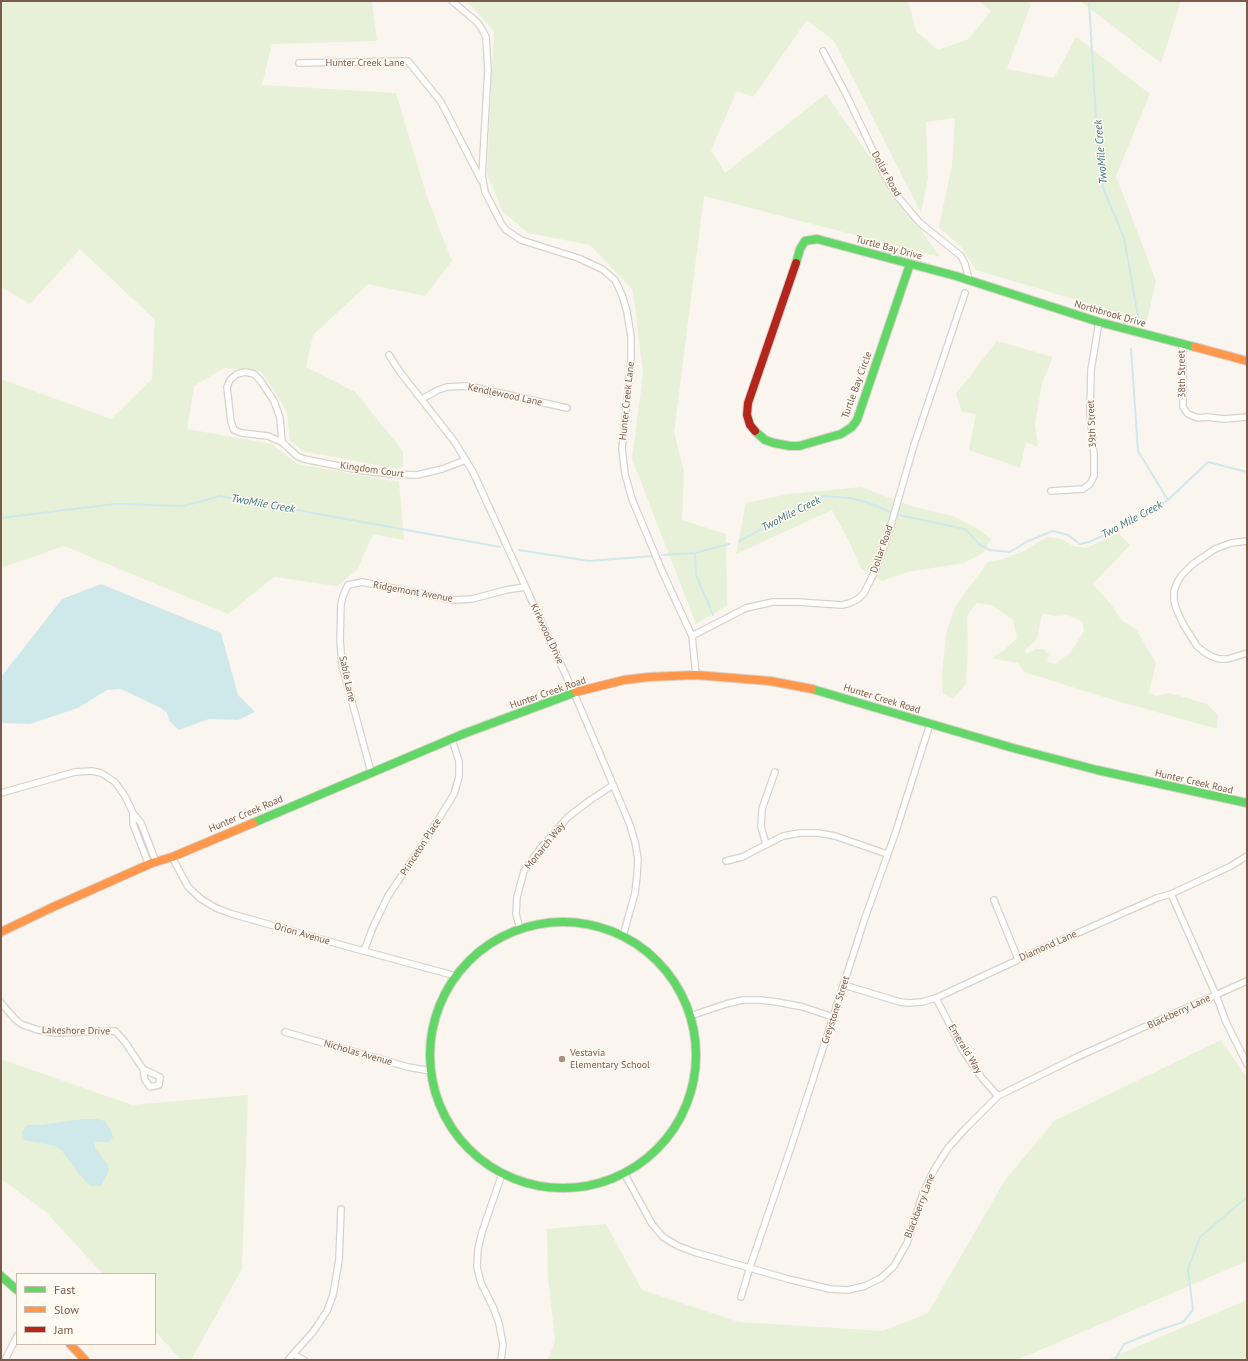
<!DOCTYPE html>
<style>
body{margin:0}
#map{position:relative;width:1248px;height:1361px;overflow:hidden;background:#faf5ee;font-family:"PT Sans",sans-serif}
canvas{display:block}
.frame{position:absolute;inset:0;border:2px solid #7c5b4a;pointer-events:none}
.legend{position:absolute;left:16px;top:1273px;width:140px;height:72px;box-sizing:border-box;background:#fffaf2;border:1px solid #cbbaaf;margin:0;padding:5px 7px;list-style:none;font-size:12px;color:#7c5b4a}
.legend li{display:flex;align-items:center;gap:8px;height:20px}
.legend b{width:20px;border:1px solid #cbbaaf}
</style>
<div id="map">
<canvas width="1248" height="1361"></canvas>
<div class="frame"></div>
<ul class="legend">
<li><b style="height:5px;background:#63d668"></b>Fast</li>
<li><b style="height:5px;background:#ff974d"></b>Slow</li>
<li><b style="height:5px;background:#b3261e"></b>Jam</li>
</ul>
</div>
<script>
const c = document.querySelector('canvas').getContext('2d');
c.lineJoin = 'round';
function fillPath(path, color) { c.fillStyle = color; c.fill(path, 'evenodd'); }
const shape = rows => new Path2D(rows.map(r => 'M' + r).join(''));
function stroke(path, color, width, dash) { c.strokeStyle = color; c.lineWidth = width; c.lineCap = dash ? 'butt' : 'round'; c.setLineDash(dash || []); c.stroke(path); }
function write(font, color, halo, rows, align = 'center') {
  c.font = font + ' "PT Sans",sans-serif'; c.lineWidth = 3; c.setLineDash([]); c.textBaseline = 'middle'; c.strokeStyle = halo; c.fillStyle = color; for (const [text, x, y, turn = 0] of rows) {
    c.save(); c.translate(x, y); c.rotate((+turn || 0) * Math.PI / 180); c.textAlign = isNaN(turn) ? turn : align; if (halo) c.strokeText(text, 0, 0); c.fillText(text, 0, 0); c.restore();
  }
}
fillPath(shape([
 [1,1,372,1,377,41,272,44,262,85,396,93,427,197,452,261,425,296,368,284,313,335,306,367,355,392,403,451,403,466,398,469,302,451,290,441,287,411,261,371,224,368,194,386,187,429,272,444,297,464,399,482,404,540,373,534,357,570,337,586,274,577,228,614,64,546,1,568,1,379,111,419,152,379,155,320,80,249,30,304,1,287],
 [467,1,908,1,916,31,938,50,969,39,991,11,979,1,1027,1,1031,4,1007,69,1054,78,1076,37,1150,94,1116,176,1156,281,1147,321,976,270,962,248,939,227,952,165,955,118,926,122,928,178,921,213,834,41,807,20,753,97,737,91,711,150,725,173,826,94,940,257,704,196,674,432,684,472,682,520,726,534,727,606,696,624,632,459,643,374,633,290,590,245,528,233,503,212,487,174,494,31],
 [1080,1,1181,1,1161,63],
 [997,341,1053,357,1042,383,1035,425,1038,447,1026,442,1020,468,969,450,976,414,962,412,956,394],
 [861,487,914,507,953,516,978,529,991,539,983,553,964,563,907,572,882,581,861,568,849,541,832,510,736,554,746,503,789,494],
 [1118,533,1130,545,1093,584,1113,607,1122,621,1136,629,1156,663,1149,693,1156,696,1170,693,1207,704,1218,715,1217,729,1107,698,1024,672,1018,663,991,658,1003,651,1017,638,1013,620,992,605,976,603,967,616,968,650,966,684,953,699,943,694,942,675,946,633,955,607,988,562,1003,559,1024,551,1047,537,1062,539,1073,546,1087,548],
 [1042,614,1057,616,1067,615,1082,621,1084,631,1070,653,1055,664,1047,662,1049,654,1043,649,1036,649,1027,654,1025,650,1037,639],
 [1221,1040,1247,1078,1247,1261,1017,1360,548,1360,555,1340,548,1278,547,1229,606,1224,642,1290,739,1322,883,1331,928,1313,1005,1180,1054,1121],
 [1,1059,132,1105,248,1095,242,1269,191,1360,181,1360,155,1331,155,1274,103,1274,45,1211,1,1179],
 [1247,1300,1247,1360,1106,1360]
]), '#e7f1d8');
fillPath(shape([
 [101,584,221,633,238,695,255,712,238,720,209,719,179,730,169,721,167,713,161,708,121,689,107,690,78,708,30,724,1,723,1,677,62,599],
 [83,1119,97,1119,105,1121,111,1130,113,1137,110,1142,95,1142,95,1148,108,1165,109,1170,101,1186,90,1186,79,1174,62,1151,55,1146,24,1140,22,1132,27,1125,41,1125]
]), '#cfe9eb');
stroke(shape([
 [1089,1,1098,152,1103,188,1124,238,1139,322],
 [1131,349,1138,451,1168,500,1208,462,1247,472],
 [898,515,965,529,980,545,990,550,1010,552,1028,541,1053,531,1068,535,1080,544,1089,542,1128,524,1168,500],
 [1,518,115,504,184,506,220,496,500,547],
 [739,541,823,496,851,498,872,504,892,513],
 [519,550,589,561,653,556],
 [695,553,696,575,713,615],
 [662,555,695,553,729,544],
 [1115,1360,1124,1344,1159,1330,1183,1322,1193,1310,1188,1269,1200,1237,1247,1197]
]), '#cfe9eb', 2);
const street = shape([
 [452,1,477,22,482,29,486,37,488,70,482,175,485,192,501,223,506,230,521,240,578,258,602,269,615,280,622,295,627,312,631,337,631,363,622,449,625,474,632,499,662,571,692,636,696,675],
 [823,51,847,96,884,174,898,197,920,223,961,256,965,264,969,280],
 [299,63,408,61,441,102,481,180],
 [1182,344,1183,372,1183,407,1188,414,1198,418,1207,417,1224,419,1247,417],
 [389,355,400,372,454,441,473,472,574,693,620,801,630,825,635,842,638,859,637,876,635,893,623,936],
 [245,372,254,374,260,380,274,401,280,418,282,442,268,436,242,433,234,430,231,422,227,387,230,380,237,374,245,372],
 [422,399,438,390,447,387,465,386,473,387,567,408],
 [282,442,297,456,304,459,364,471,391,474,417,475,442,469,466,460],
 [1051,491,1083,489,1090,484,1094,476,1094,455,1090,413,1091,370,1099,322],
 [1247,541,1231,543,1215,549,1193,564,1181,576,1177,583,1174,591,1174,600,1176,608,1183,624,1197,646,1204,652,1211,656,1219,659,1228,659,1247,653],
 [692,636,746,608,773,602,798,602,842,605,850,603,858,599,864,593,876,569,890,528,914,445,965,293],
 [371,772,342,665,340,639,341,604,343,596,348,585,362,582,454,600,472,599,506,590,525,587],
 [1,793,75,772,92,771,101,773,115,782,125,796,133,813,141,823,156,862],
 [133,813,133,824,149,865],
 [766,844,761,827,762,809,775,772],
 [172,857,188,887,201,899,216,908,232,914,349,947,456,976],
 [726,861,742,857,783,836,800,833,818,833,835,836,887,854],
 [1171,894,1216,995,1226,1022,1247,1064],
 [994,900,1018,959],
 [520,929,516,914,517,897,524,871,539,850,568,817,589,801,613,785],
 [364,951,373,927,388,896,427,838,454,794,459,777,459,761,452,740],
 [844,985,900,1002,909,1003,922,1002,936,998,1037,951,1157,898,1171,894,1231,866,1247,856],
 [936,998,962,1049,981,1077,998,1096],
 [1,1003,15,1019,21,1024,38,1030,55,1033,115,1031,125,1042,143,1069],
 [690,1016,726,1004,743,1000,760,1000,777,1002,803,1007,833,1017],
 [285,1032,408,1067,431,1071],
 [143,1069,160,1077,159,1085,150,1087,145,1080,143,1069],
 [624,1173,652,1224,663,1237,678,1246,694,1252,788,1279,830,1289,848,1290,865,1286,881,1278,894,1266,907,1243,923,1193,934,1170,948,1148,966,1128,998,1096,1077,1057,1247,981],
 [741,1297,750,1267,793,1141,865,918,895,834,930,724],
 [293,1354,304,1360],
 [5,1360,17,1336],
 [288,1360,313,1332,327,1311,333,1295,339,1260,341,1209],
 [501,1360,503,1345,499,1323,493,1307,481,1283,477,1267,478,1249,482,1232,502,1174]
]);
const fast = shape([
 [796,263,800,249,805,241,817,239,956,276,1099,322,1195,347],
 [755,431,765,440,774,443,790,446,799,446,841,434,852,427,857,420,910,264],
 [812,689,1013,748,1097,770,1247,803],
 [253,823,463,734,576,692],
 '430 1055a133 133 0 1 1 266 0a133 133 0 1 1-266 0Z',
 [1,1276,17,1290]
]);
const slow = shape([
 [1195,347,1247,361],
 [576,692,624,680,649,677,696,675,770,681,812,689],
 [1,932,53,907,152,863,172,857,253,823],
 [70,1344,85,1360]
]);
const jam = shape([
 [755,431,750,425,747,415,748,403,796,263]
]);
stroke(street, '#d9d2cc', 8);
stroke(fast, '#dad1ca', 10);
stroke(slow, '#dad1ca', 10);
stroke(jam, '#dad1ca', 10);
stroke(street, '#fefefc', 5.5);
stroke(fast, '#63d668', 8);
stroke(slow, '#ff974d', 8);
stroke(jam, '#b3261e', 8);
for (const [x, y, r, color] of [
 [562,1059,4,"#a89183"]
]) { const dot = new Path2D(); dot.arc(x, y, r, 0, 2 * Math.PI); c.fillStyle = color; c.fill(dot); stroke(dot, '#fffaf2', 1.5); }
write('10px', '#7c5b4a', '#fffaf2', [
 ["Hunter Creek Lane",365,63],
 ["Dollar Road",886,174,61],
 ["Turtle Bay Drive",889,248,15],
 ["Northbrook Drive",1110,314,16],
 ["38th Street",1182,374,-91],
 ["Turtle Bay Circle",857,385,-70],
 ["Kendlewood Lane",505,395,12],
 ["Hunter Creek Lane",627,401,-84],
 ["39th Street",1092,424,-93],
 ["Kingdom Court",372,470,8],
 ["Dollar Road",882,549,-71],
 ["Ridgemont Avenue",413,592,10],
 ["Kirkwood Drive",547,634,65],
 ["Sable Lane",347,679,78],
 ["Hunter Creek Road",548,693,-19],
 ["Hunter Creek Road",882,699,17],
 ["Hunter Creek Road",1194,782,13],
 ["Hunter Creek Road",246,814,-23],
 ["Monarch Way",545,846,-51],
 ["Princeton Place",421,847,-57],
 ["Orion Avenue",302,934,16],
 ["Diamond Lane",1048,946,-24],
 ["Greystone Street",836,1010,-72],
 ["Blackberry Lane",1179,1012,-25],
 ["Lakeshore Drive",76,1031,1],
 ["Emerald Way",965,1049,59],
 ["Nicholas Avenue",358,1053,16],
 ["Blackberry Lane",920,1206,-69]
]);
write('10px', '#7c5b4a', '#fffaf2', [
 ["Vestavia",570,1053],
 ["Elementary School",570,1065]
], 'left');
write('italic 11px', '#3c7782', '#fffaf2', [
 ["TwoMile Creek",1101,152,-95],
 ["TwoMile Creek",263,504,10],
 ["TwoMile Creek",791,514,-27],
 ["Two Mile Creek",1132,520,-28]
]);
</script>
